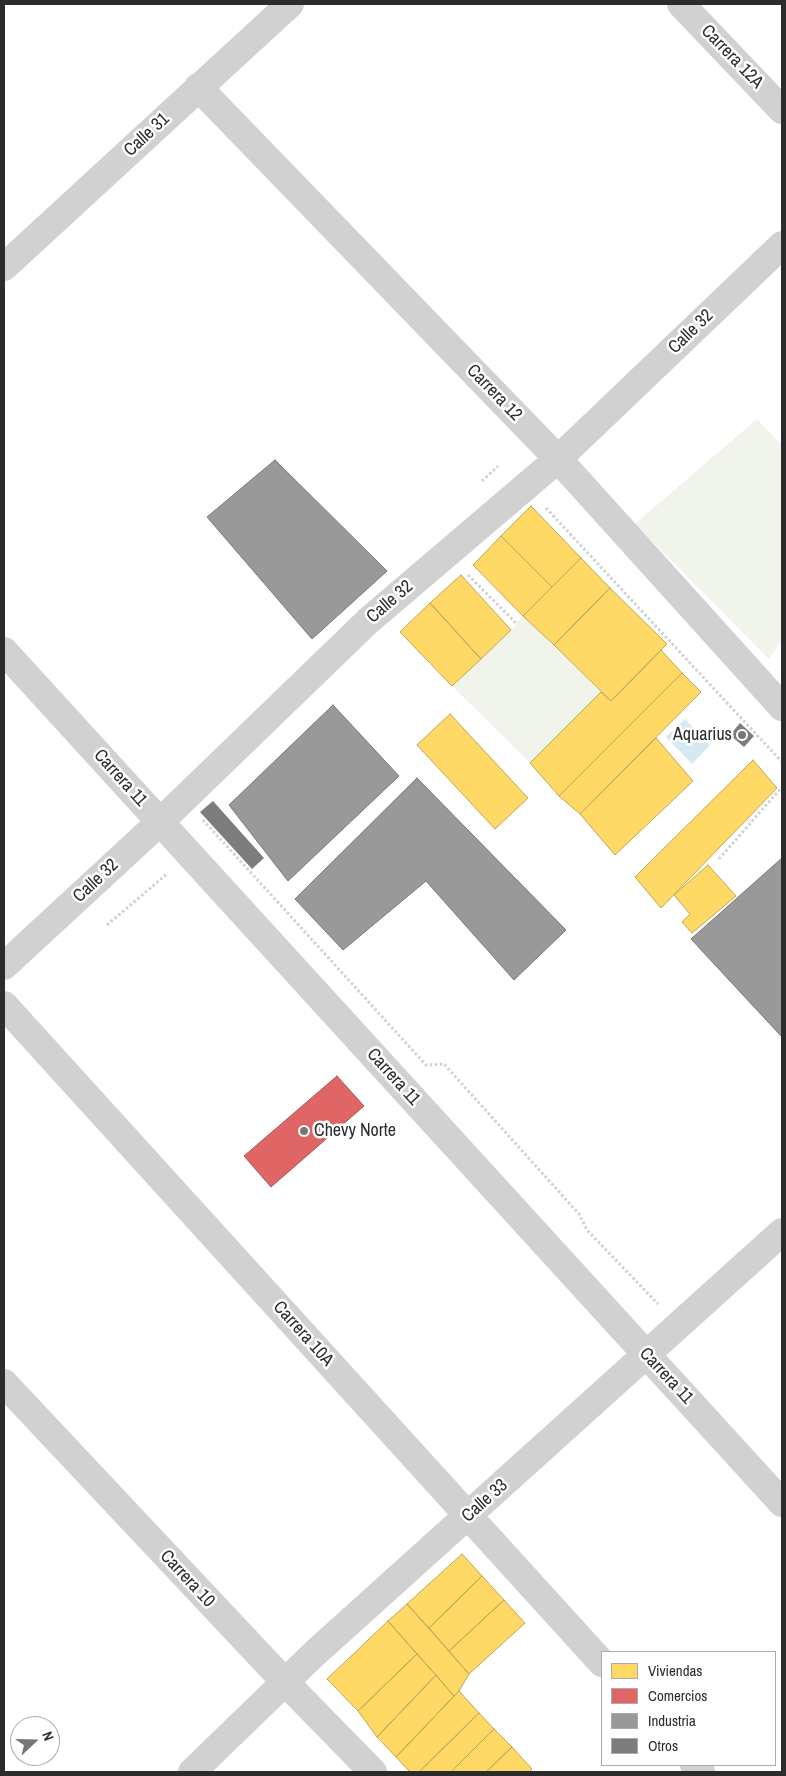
<!DOCTYPE html>
<style>
body{margin:0}
#map{position:relative;width:786px;height:1776px;overflow:hidden;background:#fff;font-family:"Archivo Narrow",sans-serif}
canvas{display:block}
.frame{position:absolute;inset:0;border:5px solid #2c2c2c;pointer-events:none}
.legend{position:absolute;left:601px;top:1651px;width:175px;height:115px;box-sizing:border-box;background:#fff;border:1px solid #ababab;margin:0;padding:6px 9px;list-style:none;font-size:15px;color:#2c2c2c}
.legend li{display:flex;align-items:center;gap:10px;height:25px}
.legend b{width:25px;border:1px solid #ababab}
.north{position:absolute;left:10px;top:1716px;width:50px;height:50px;box-sizing:border-box;background:#fff;border:1px solid #ababab;border-radius:50%;rotate:69deg;font-size:14px;font-weight:700;line-height:20px;text-align:center;color:#2c2c2c}
.north::after{content:'';display:block;margin:auto;width:18px;height:22px;background:#767676;clip-path:polygon(50% 0,100% 100%,50% 72%,0 100%)}
</style>
<div id="map">
<canvas width="786" height="1776"></canvas>
<div class="frame"></div>
<ul class="legend">
<li><b style="height:14px;background:#ffd966"></b>Viviendas</li>
<li><b style="height:14px;background:#e06666"></b>Comercios</li>
<li><b style="height:14px;background:#999"></b>Industria</li>
<li><b style="height:14px;background:#7d7d7d"></b>Otros</li>
</ul>
<div class="north">N</div>
</div>
<script>
const c = document.querySelector('canvas').getContext('2d');
c.lineJoin = 'round';
function fillPath(path, color) { c.fillStyle = color; c.fill(path, 'evenodd'); }
const shape = rows => new Path2D(rows.map(r => 'M' + r).join(''));
function stroke(path, color, width, dash) { c.strokeStyle = color; c.lineWidth = width; c.lineCap = dash ? 'butt' : 'round'; c.setLineDash(dash || []); c.stroke(path); }
function write(font, color, halo, rows, align = 'center') {
  c.font = font + ' "Archivo Narrow",sans-serif'; c.lineWidth = 5; c.setLineDash([]); c.textBaseline = 'middle'; c.strokeStyle = halo; c.fillStyle = color; for (const [text, x, y, turn = 0] of rows) {
    c.save(); c.translate(x, y); c.rotate((+turn || 0) * Math.PI / 180); c.textAlign = isNaN(turn) ? turn : align; if (halo) c.strokeText(text, 0, 0); c.fillText(text, 0, 0); c.restore();
  }
}
fillPath(shape([
 [757,419,782,445,782,640,769,659,635,524],
 [523,616,601,692,530,763,452,686,511,630]
]), '#f0f4ea');
fillPath(shape([
 [685,719,710,745,692,764,666,737]
]), '#d5e9f2');
const homes = shape([
 [531,506,581,558,552,587,501,536,531,506],
 [501,536,552,587,523,616,473,565,501,536],
 [581,558,610,588,554,645,523,616,581,558],
 [461,575,511,630,481,659,430,603,461,575],
 [610,588,667,644,611,701,554,645,610,588],
 [430,603,481,659,452,686,400,632,430,603],
 [661,650,682,673,559,796,530,763,601,692,611,701,661,650],
 [682,673,701,692,580,814,559,796,682,673],
 [450,714,528,798,495,829,417,745,450,714],
 [656,738,693,781,615,855,580,814,656,738],
 [753,760,777,788,661,908,635,877,753,760],
 [708,865,736,896,692,933,682,922,690,914,674,895,708,865],
 [462,1554,482,1576,429,1628,407,1604,462,1554],
 [482,1576,504,1600,449,1651,429,1628,482,1576],
 [504,1600,525,1623,469,1674,449,1651,504,1600],
 [407,1604,469,1674,459,1691,454,1696,388,1621,407,1604],
 [388,1621,417,1654,358,1711,327,1679,388,1621],
 [417,1654,436,1675,377,1737,358,1711,417,1654],
 [436,1675,454,1696,396,1757,377,1737,436,1675],
 [459,1691,479,1713,419,1772,410,1772,396,1757,459,1691],
 [479,1713,494,1729,451,1772,419,1772,479,1713],
 [494,1729,512,1747,486,1772,451,1772,494,1729],
 [512,1747,532,1769,529,1772,486,1772,512,1747]
]);
fillPath(homes, '#ffd966');
stroke(homes, '#c0a555', 1);
const shops = shape([
 [337,1076,364,1106,271,1187,244,1156,337,1076]
]);
fillPath(shops, '#e06666');
stroke(shops, '#a55', 1);
const industry = shape([
 [275,460,387,571,312,639,207,517,275,460],
 [333,705,399,776,288,881,229,805,333,705],
 [417,778,566,930,514,980,426,881,343,950,295,899,417,778],
 [782,858,782,1035,781,1036,691,939,782,858]
]);
fillPath(industry, '#999');
stroke(industry, '#787878', 1);
fillPath(shape([
 [740,723,754,736,744,747,730,735],
 [213,801,264,858,252,869,200,812]
]), '#7d7d7d');
stroke(shape([
 [482,481,498,466],
 [546,508,782,762],
 [468,575,516,623],
 [203,820,426,1065,444,1064,579,1214,587,1230,658,1304],
 [719,859,782,787],
 [107,925,168,873]
]), '#d1d1d1', 3, [2.5, 2.5]);
stroke(shape([
 [681,4,782,110],
 [198,87,558,459,782,707],
 [4,267,290,4],
 [4,651,782,1503],
 [4,966,160,822,368,621,558,459,782,245],
 [4,1005,602,1663],
 [4,1383,285,1682,373,1772],
 [694,1765,701,1772],
 [192,1772,314,1654,782,1232]
]), '#d1d1d1', 28);
for (const [x, y, r, color] of [
 [742,735,5,"#767676"],
 [304,1131,5,"#767676"]
]) { const dot = new Path2D(); dot.arc(x, y, r, 0, 2 * Math.PI); c.fillStyle = color; c.fill(dot); stroke(dot, '#fff', 2); }
write('18px', '#2c2c2c', '#fff', [
 ["Carrera 12A",732,57,46],
 ["Calle 31",147,135,-43],
 ["Calle 32",691,332,-44],
 ["Carrera 12",494,393,46],
 ["Calle 32",390,602,-41],
 ["Carrera 11",120,778,48],
 ["Calle 32",96,881,-43],
 ["Carrera 11",393,1077,48],
 ["Carrera 10A",303,1334,48],
 ["Carrera 11",666,1376,47],
 ["Calle 33",485,1501,-42],
 ["Carrera 10",187,1579,47]
]);
write('18px', '#2c2c2c', '#fff', [
 ["Aquarius",732,735],
 ["Chevy Norte",314,1131,"left"]
], 'right');
</script>
